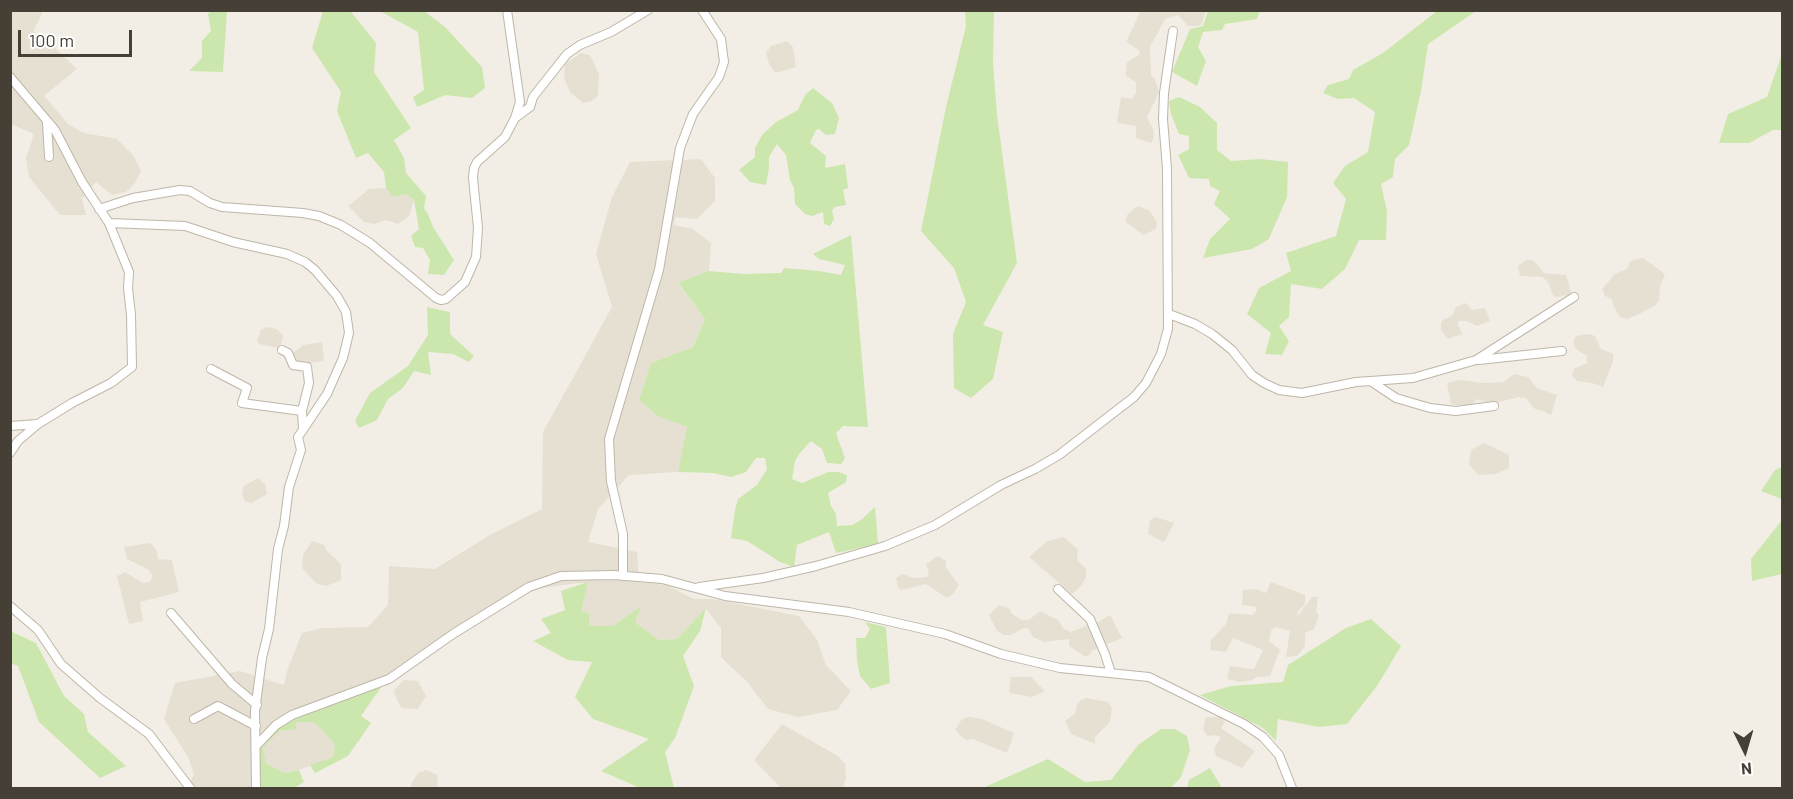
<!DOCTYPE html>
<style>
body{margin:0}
#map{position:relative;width:1793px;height:799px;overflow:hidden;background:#f2eee5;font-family:Barlow,sans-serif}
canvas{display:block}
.frame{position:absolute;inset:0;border:12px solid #453f35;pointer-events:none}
.north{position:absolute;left:1715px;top:721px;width:60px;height:60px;-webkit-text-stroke:4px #fff;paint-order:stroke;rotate:175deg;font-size:16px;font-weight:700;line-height:24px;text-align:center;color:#453f35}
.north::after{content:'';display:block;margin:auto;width:21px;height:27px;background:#453f35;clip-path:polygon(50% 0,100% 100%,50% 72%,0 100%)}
.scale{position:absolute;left:18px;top:30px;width:114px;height:27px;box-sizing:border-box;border:3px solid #453f35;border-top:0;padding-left:8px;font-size:18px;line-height:21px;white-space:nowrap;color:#453f35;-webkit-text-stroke:4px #fff;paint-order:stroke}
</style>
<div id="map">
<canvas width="1793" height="799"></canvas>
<div class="frame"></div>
<div class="north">N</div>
<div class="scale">100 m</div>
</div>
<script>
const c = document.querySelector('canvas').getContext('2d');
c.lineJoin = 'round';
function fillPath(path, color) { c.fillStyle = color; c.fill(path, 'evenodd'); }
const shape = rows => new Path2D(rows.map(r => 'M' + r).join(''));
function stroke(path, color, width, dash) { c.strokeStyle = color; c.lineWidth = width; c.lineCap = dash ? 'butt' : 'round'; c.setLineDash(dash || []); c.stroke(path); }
fillPath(shape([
 [10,11,43,11,34,30,39,41,54,47,77,69,44,96,68,124,84,133,117,139,133,155,141,171,134,184,126,192,112,195,96,182,82,199,86,215,60,215,29,177,26,158,34,134,11,124],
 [1139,11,1206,11,1201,25,1198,26,1188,26,1178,15,1165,19,1150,47,1151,75,1155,79,1159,92,1147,117,1153,129,1154,136,1151,143,1136,138,1136,126,1117,123,1121,97,1132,99,1136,93,1136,82,1126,76,1126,73,1127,62,1139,55,1140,51,1126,42,1140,12],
 [787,41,793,47,796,67,775,73,769,64,766,53,771,46],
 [581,53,590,55,599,74,598,96,592,101,583,103,570,92,564,78,565,64],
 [701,159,715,178,715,201,697,219,675,217,674,225,693,229,711,243,709,271,678,284,705,319,693,347,651,363,658,416,688,427,678,472,629,475,598,509,588,542,637,552,639,582,667,585,694,599,713,599,799,616,817,640,826,665,851,691,837,710,798,717,768,709,748,683,721,657,721,628,706,609,677,639,659,640,635,622,640,607,613,626,589,626,580,613,588,583,578,583,530,590,402,670,262,738,258,788,187,788,194,774,188,757,164,719,175,683,240,671,284,685,287,671,302,633,322,628,368,627,388,605,389,566,435,569,490,535,542,509,543,432,612,307,596,254,612,197,630,162],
 [386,188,393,197,406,194,414,200,409,216,398,224,386,220,374,224,364,222,348,206,369,189],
 [1138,206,1150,211,1157,222,1156,229,1143,235,1126,222,1127,215],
 [1643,258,1665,274,1660,286,1659,300,1655,306,1635,316,1627,319,1620,317,1613,305,1612,299,1605,296,1602,289,1615,274,1628,268,1630,261],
 [1526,260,1533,260,1544,273,1566,275,1571,292,1569,295,1555,297,1553,295,1548,282,1542,277,1520,276,1518,266],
 [1466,303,1472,310,1485,308,1490,321,1477,326,1467,321,1459,321,1458,324,1462,334,1448,339,1441,330,1441,323,1443,320,1452,316,1456,307],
 [266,327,277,329,283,336,280,348,259,344,257,340,261,330],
 [1589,334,1595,336,1601,349,1613,354,1613,361,1603,387,1592,383,1577,381,1572,375,1574,369,1587,363,1587,356,1576,349,1573,342,1576,336],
 [322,342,324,361,309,363,302,371,292,354,303,345],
 [1514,374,1528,377,1537,388,1557,395,1551,415,1543,411,1535,409,1526,398,1519,397,1491,404,1477,399,1472,405,1465,406,1451,404,1447,383,1460,380,1483,383,1504,382],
 [1484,443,1509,455,1509,468,1495,474,1478,475,1469,464,1471,450],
 [258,478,265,484,267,494,251,503,245,501,242,494,244,486],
 [1156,517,1174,523,1164,542,1148,534,1150,520],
 [1064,537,1078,550,1077,560,1086,569,1086,577,1081,586,1072,594,1029,557,1047,541],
 [312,541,324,545,327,551,341,564,341,580,326,586,317,584,302,568,303,555],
 [150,543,156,549,158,559,172,560,179,592,140,602,143,621,129,624,117,576,125,572,143,583,150,582,153,576,149,570,127,559,124,547],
 [938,556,946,561,946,568,959,585,953,594,947,598,926,584,901,590,898,588,896,578,903,574,913,578,927,577,929,574,926,564],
 [1271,582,1305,595,1305,604,1298,611,1297,617,1312,597,1318,597,1316,612,1319,615,1314,629,1305,633,1305,646,1297,656,1286,657,1290,631,1275,627,1271,631,1269,641,1280,650,1270,676,1257,677,1252,680,1240,682,1227,679,1230,666,1254,669,1263,650,1233,638,1226,652,1210,650,1211,640,1226,624,1229,613,1253,615,1256,611,1257,607,1242,605,1243,590,1256,589,1266,593],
 [999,605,1009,608,1012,614,1022,620,1029,620,1040,611,1058,620,1064,629,1070,632,1098,622,1110,615,1122,638,1093,650,1088,656,1084,656,1069,646,1069,639,1044,642,1033,637,1028,628,1024,628,1011,635,1004,635,997,631,989,615],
 [1011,677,1031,677,1045,691,1032,697,1009,693],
 [404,680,418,681,426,696,418,709,402,708,397,700,394,690],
 [1087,698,1108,702,1112,708,1110,722,1095,737,1095,744,1071,734,1065,721,1076,713,1076,706,1081,700],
 [969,717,982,719,1014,733,1007,753,973,739,966,740,955,730,962,719],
 [1206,717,1220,717,1225,722,1221,728,1255,751,1242,768,1216,756,1214,749,1221,737,1214,735,1208,736,1203,730],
 [296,722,315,722,336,744,333,757,299,770,284,773,266,763,263,747,280,731,295,729],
 [782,724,838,756,845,764,846,777,843,788,781,788,754,760],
 [426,770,438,775,437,788,412,788,411,784,418,773]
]), '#e6e0d3');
fillPath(shape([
 [213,10,227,11,223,72,189,71,202,58,202,41,211,31,208,14],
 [323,11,353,11,351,12,376,43,374,72,411,128,394,140,404,158,406,173,426,196,424,208,428,214,433,227,454,260,444,275,428,274,430,260,423,248,415,247,411,236,419,229,414,200,406,194,393,197,386,188,384,172,368,153,356,158,337,111,341,92,312,48],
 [380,11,424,11,445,27,482,67,485,88,472,98,445,95,417,107,413,97,424,90,418,32],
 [965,11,994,11,993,63,997,115,1017,263,983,325,1003,332,993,379,971,398,954,388,953,334,966,302,954,268,921,231,946,107,966,26],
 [1208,11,1260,11,1257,19,1225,24,1222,30,1203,32,1198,47,1206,61,1197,86,1172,72,1190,29,1203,26],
 [1437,11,1476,11,1428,44,1421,91,1409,145,1395,159,1393,177,1381,184,1387,211,1386,240,1359,240,1345,269,1322,289,1291,284,1289,317,1279,326,1289,341,1282,355,1265,354,1271,333,1247,314,1259,288,1291,271,1286,253,1336,236,1346,199,1333,183,1345,166,1368,152,1375,112,1354,98,1338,99,1323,93,1328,85,1349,79,1353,70,1383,53],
 [1782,54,1782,130,1773,130,1749,143,1719,143,1728,114,1767,97],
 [813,88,832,103,839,118,835,134,826,135,819,129,816,130,810,143,826,156,825,168,845,164,848,188,843,190,846,205,835,207,832,210,834,219,830,226,824,224,823,212,812,216,805,214,795,204,794,188,790,180,786,155,777,144,769,157,769,168,766,185,750,182,739,170,755,157,755,148,762,135,776,122,798,110,805,95],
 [1179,97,1200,107,1217,123,1217,150,1231,161,1260,159,1288,162,1287,197,1269,239,1252,249,1203,258,1210,239,1230,219,1214,204,1220,191,1210,186,1209,179,1189,178,1178,155,1189,149,1189,136,1179,134,1171,114,1169,101],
 [851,235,868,427,843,426,836,433,845,458,841,464,827,463,822,449,811,441,800,453,795,461,792,479,802,483,828,472,838,472,847,475,846,482,828,493,831,506,836,514,837,526,852,525,861,520,875,507,878,544,836,553,829,532,797,545,794,567,780,562,747,541,731,538,735,510,738,499,757,485,767,469,765,458,756,458,746,472,731,477,713,473,678,472,687,427,658,416,639,400,651,363,693,347,705,319,678,283,709,271,744,274,781,273,784,268,819,271,841,275,845,265,819,259,813,254],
 [427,307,450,312,450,334,474,356,469,362,453,354,428,352,431,375,414,371,403,388,388,399,377,420,359,428,355,421,370,393,408,366,428,335],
 [1782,467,1782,499,1761,491,1775,470],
 [1782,520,1782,574,1752,581,1751,559],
 [588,582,581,612,589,613,589,626,613,626,641,606,635,622,659,640,677,639,706,608,700,631,683,656,694,686,675,738,665,752,674,788,640,788,601,771,649,739,593,719,575,697,592,662,568,660,533,641,551,633,541,619,565,610,561,591],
 [1371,619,1401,646,1377,686,1347,724,1319,727,1278,719,1276,741,1263,728,1200,695,1231,686,1283,682,1288,665,1346,628],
 [865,622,886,627,890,683,871,689,860,676,857,661,856,638,865,638,870,629],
 [10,631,36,643,64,696,84,714,88,732,126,766,100,778,39,722,18,666,11,663],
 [402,670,405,674,382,686,361,716,371,723,348,756,315,773,310,765,333,757,335,744,314,722,296,722,296,729,280,731,263,747,266,763,284,773,299,770,304,782,294,788,258,788,256,749,262,738,294,709],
 [1161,729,1175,729,1187,736,1190,750,1181,777,1171,788,986,788,987,786,1048,759,1085,782,1111,780,1138,745],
 [1210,768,1222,788,1187,788,1189,780]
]), '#cce7ae');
const minor = shape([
 [10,77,55,130,82,182,109,223,185,226,233,242,287,254,305,262,315,270,337,296,346,312,349,333,343,358,327,394,298,437,301,450,289,487,284,526,278,549,269,629,262,658,255,711,256,788],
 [515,118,530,107,533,97,567,54,580,45,611,32,648,10],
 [47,122,49,157],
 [99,209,133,198,180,190,190,191,210,203,222,207,303,213,319,216,341,225,370,243,436,298,441,300,446,299,465,282,476,257,478,228,473,178,474,168,477,162,505,137,515,118,520,102,507,10],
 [1169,314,1195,324,1212,334,1232,350,1252,375,1264,383,1279,390,1302,393,1356,382,1413,378,1476,360,1574,297],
 [282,350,288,353,293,365,307,367,309,383,302,411,303,430],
 [1479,360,1562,351],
 [211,369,247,388,242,403,302,411],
 [1372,382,1396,398,1430,408,1456,411,1494,406],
 [10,426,37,424],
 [10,453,18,441,38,424,72,403,111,383,132,367,131,315,128,288,129,272,109,223],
 [623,576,623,534,611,481,609,439,659,270,680,148,693,114,719,77,724,62,721,39,702,10],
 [699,587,763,578,816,566,885,546,935,525,1001,485,1035,469,1059,455,1134,397,1146,383,1161,354,1168,329,1167,169,1163,119,1164,93,1173,31],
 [1058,589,1090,619,1105,654,1111,673],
 [10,606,38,630,61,664,100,698,149,734,190,788],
 [171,613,232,684,257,705],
 [194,719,218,706,256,726],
 [256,746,276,725,292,715,389,679,453,634,529,587,561,576,614,575,662,579,725,596,849,612,945,634,1001,654,1060,668,1149,677,1244,724,1263,737,1279,755,1292,788]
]);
stroke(minor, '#beb6a8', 10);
stroke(minor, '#fff', 8);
</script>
